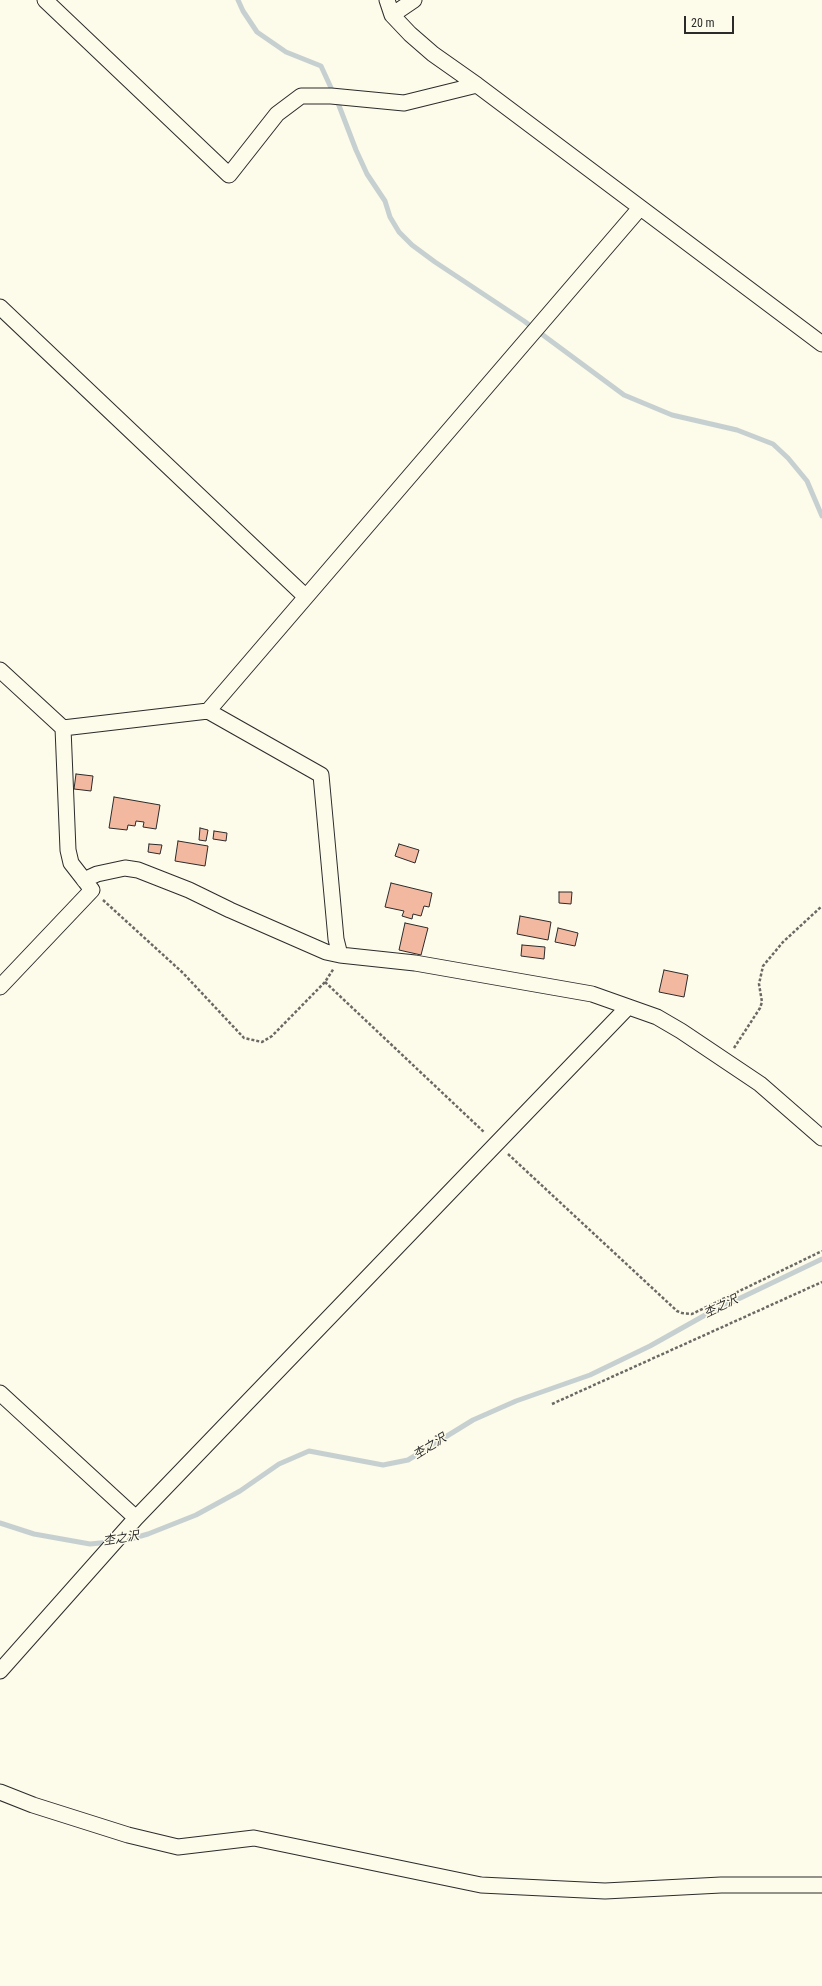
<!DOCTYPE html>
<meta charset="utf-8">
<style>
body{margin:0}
#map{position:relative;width:822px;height:1986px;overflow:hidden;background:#fdfbea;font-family:"Roboto Condensed",sans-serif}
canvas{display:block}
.scale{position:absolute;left:684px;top:16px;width:50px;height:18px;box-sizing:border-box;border:2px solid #2b2b2b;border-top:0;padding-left:5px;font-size:12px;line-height:14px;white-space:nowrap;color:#2b2b2b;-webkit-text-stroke:3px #fdfbea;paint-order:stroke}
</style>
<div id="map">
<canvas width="822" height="1986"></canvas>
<div class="scale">20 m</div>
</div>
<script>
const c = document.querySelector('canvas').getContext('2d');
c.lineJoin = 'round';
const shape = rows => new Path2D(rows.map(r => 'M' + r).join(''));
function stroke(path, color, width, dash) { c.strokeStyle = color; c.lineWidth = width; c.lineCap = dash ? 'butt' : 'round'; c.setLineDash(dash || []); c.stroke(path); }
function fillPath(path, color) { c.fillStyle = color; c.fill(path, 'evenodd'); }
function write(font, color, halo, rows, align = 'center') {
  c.font = font + ' "Roboto Condensed","Noto Sans JP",sans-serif'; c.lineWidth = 3; c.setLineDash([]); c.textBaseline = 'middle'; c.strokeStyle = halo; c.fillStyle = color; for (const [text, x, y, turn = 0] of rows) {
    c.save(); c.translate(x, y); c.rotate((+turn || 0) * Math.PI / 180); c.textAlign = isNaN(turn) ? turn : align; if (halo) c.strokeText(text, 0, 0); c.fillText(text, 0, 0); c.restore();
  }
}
stroke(shape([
 [238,0,243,11,257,32,286,52,321,66,338,103,356,150,367,174,385,201,390,217,399,232,412,245,435,262,524,321,624,395,672,415,737,430,773,444,788,458,807,481,822,516],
 [0,1523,34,1534,90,1544,110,1542],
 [120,1542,148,1534,196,1515,240,1491,279,1464,309,1451,383,1465,408,1460,473,1420,516,1401,590,1375,650,1346,707,1314,822,1259]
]), '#c7d0d0', 5);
const building = shape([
 [76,774,93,776,91,791,74,789,76,774],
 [114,797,160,805,156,829,143,827,144,822,136,821,135,826,128,825,127,830,109,828,114,797],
 [200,828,208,830,206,841,199,840,200,828],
 [214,831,227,833,226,841,213,839,214,831],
 [178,841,208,846,205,866,175,861,178,841],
 [149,844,162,845,160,854,148,852,149,844],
 [399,844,419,850,415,863,395,856,399,844],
 [391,883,432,893,429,907,424,906,421,916,413,914,412,919,402,916,404,911,385,907,391,883],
 [559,892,572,892,571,904,559,903,559,892],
 [520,916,551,922,548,940,517,934,520,916],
 [405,923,428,928,421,955,399,950,405,923],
 [558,928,578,933,575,946,555,942,558,928],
 [522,945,545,947,544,959,521,956,522,945],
 [664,970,688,975,684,997,659,992,664,970]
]);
fillPath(building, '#f2b8a0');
stroke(building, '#2b2b2b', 1);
const minor = shape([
 [45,0,229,175,277,114,301,96,331,96,404,103,477,85],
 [387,0,392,15,410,34,433,54,477,85,822,344],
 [392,15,414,0],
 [0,307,306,597],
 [0,670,63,728,68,850,71,863,92,890,0,987],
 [208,711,640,208],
 [63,728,208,711,321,775,336,939,340,955],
 [84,880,97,874,125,868,138,870,189,890,230,910,326,952,340,955,415,963,592,994,657,1017,681,1031,760,1084,822,1138],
 [0,1393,136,1518],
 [0,1671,136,1518,627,1008],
 [0,1792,33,1805,128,1835,178,1847,254,1838,481,1885,605,1891,721,1885,822,1885]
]);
stroke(minor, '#2b2b2b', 17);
stroke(shape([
 [103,900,183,973,244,1038,262,1042,272,1036,325,982,334,968],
 [325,982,485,1133],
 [734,1048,760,1008,762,1002,759,984,763,966,783,942,822,906],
 [508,1154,677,1311,682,1313,692,1314,822,1251],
 [552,1404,822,1282]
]), '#6a6964', 2.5, [3, 2]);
stroke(minor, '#fdfbea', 15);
write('italic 12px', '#2b2b2b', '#fdfbea', [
 ["杢之沢",721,1307,-26],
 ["杢之沢",430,1447,-32],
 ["杢之沢",121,1539,-9]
]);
</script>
